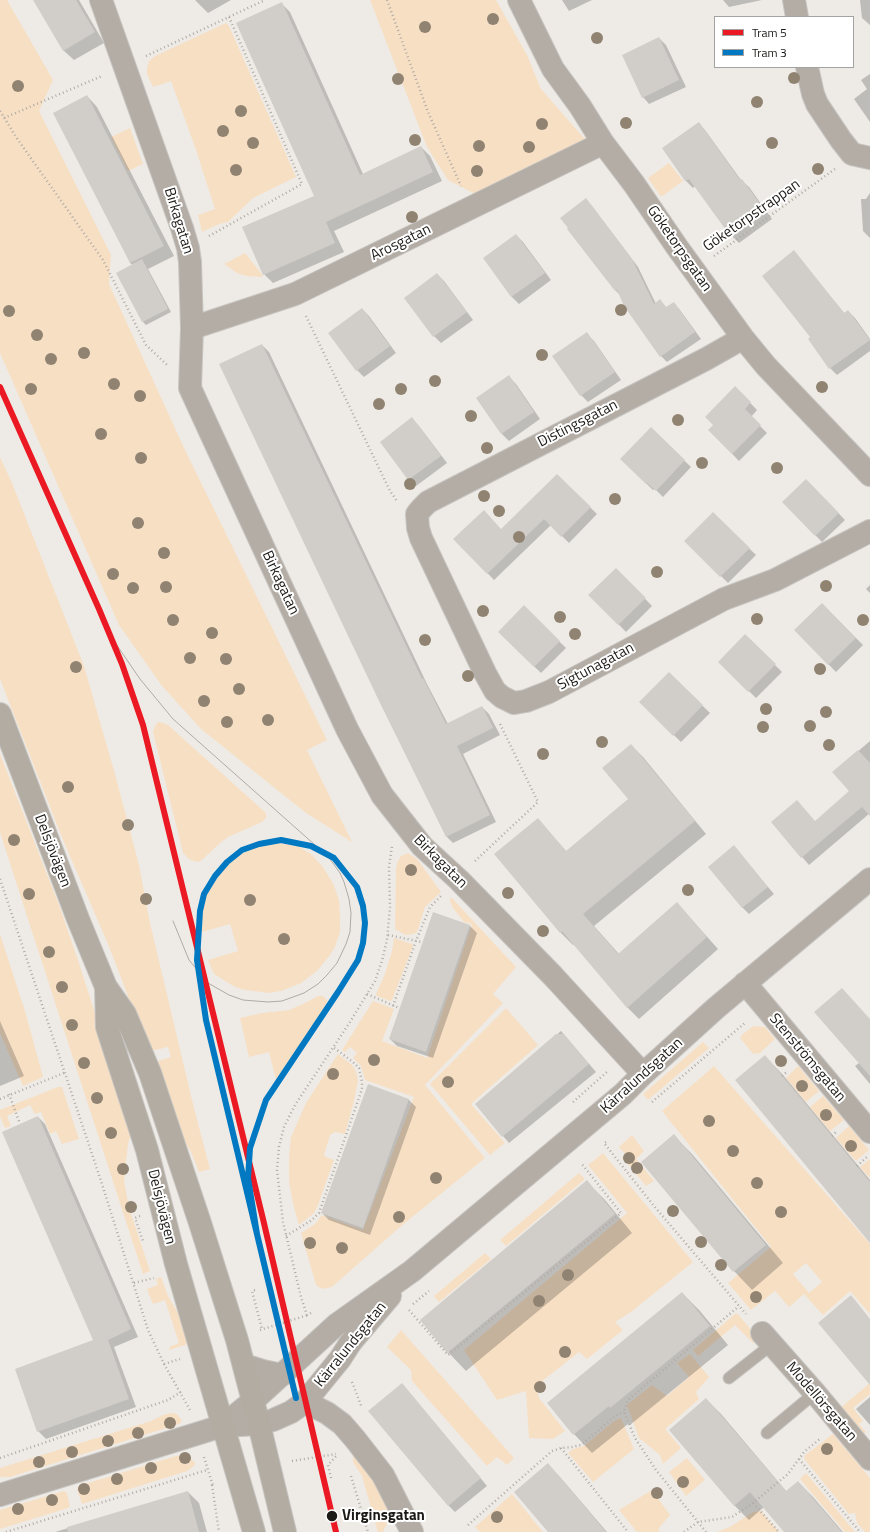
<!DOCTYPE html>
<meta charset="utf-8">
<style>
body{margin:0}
#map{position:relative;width:870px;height:1532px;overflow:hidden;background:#eeebe6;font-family:"Titillium Web",sans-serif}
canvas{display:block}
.legend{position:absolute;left:714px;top:16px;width:140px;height:52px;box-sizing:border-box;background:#fff;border:1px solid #a4a3a2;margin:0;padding:5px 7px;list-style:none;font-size:12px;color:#1c1a17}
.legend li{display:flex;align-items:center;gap:8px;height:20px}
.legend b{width:20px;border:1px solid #a4a3a2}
</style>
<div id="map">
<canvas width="870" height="1532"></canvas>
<ul class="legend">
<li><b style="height:5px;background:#eb1923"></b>Tram 5</li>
<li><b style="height:5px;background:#0079c2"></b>Tram 3</li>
</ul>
</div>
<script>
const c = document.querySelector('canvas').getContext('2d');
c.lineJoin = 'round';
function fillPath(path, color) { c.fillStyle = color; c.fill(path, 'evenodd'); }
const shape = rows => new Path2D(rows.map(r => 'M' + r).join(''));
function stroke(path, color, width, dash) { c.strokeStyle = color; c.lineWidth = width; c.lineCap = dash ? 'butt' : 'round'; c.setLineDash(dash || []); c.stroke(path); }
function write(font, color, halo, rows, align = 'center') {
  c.font = font + ' "Titillium Web",sans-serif'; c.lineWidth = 4; c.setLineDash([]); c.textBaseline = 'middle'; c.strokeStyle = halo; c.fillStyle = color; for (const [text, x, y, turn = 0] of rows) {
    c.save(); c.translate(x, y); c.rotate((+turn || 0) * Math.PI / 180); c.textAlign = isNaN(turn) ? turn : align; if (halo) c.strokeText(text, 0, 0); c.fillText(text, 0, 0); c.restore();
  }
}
fillPath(shape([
 [0,0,7,0,53,80,39,111,111,255,109,284,185,450,327,740,307,750,352,842,306,813,201,729,162,686,119,625,0,353],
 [370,0,496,0,527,55,541,89,590,145,475,194,448,180,427,147],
 [226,23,229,26,296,177,253,198,228,222,219,224,202,232,198,215,215,209,195,147,171,81,153,87,147,74,147,68,149,61,155,56],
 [130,128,143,164,128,171,111,137],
 [669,163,683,181,661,197,648,178],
 [245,253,261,273,263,277,246,276,237,273,224,264],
 [0,457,12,483,84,666,115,774,139,865,150,923,193,1104,210,1169,199,1172,191,1152,176,1127,152,1063,171,1057,168,1047,147,1052,128,996,108,944,63,840,0,679],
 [158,722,164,723,168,725,266,813,266,818,262,822,228,837,220,843,202,860,198,862,190,860,183,853,153,732,155,726],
 [0,754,59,905,78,960,128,1116,132,1131,128,1144,124,1181,129,1208,150,1271,143,1274,3,842,0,832],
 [279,843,298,846,312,855,323,867,334,885,339,900,340,915,340,932,335,947,330,955,318,970,301,983,281,991,269,993,245,990,235,987,214,974,208,960,238,951,230,924,202,932,199,918,203,897,211,882,222,867,237,856,250,849,261,846],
 [408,853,417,859,441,892,425,907,417,932,413,934,405,935,395,929,396,871,397,863,401,856],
 [451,897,516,967,493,994,503,1003,425,1085,485,1158,400,1227,332,1287,322,1289,316,1285,301,1233,315,1224,322,1215,363,1230,414,1097,365,1080,361,1066,353,1058,357,1053,350,1047,345,1052,342,1050,373,1001,394,1009,382,1041,427,1058,472,924,464,922,453,908,450,901],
 [0,934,25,1011,43,1077,23,1086,0,1033],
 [394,938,412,944,413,946,392,1000,390,1001,377,996,376,994,385,974,392,951],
 [318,996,323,996,327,1000,328,1005,326,1011,277,1084,269,1052,249,1057,240,1018,262,1013,289,1010,305,1003],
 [506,1008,538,1045,471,1104,505,1143,490,1155,430,1084],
 [753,1026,765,1027,775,1039,760,1053,753,1054,740,1038,742,1035],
 [703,1042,709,1048,648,1100,643,1094],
 [338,1054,352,1065,356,1071,358,1081,354,1101,345,1134,335,1132,330,1135,324,1155,326,1157,334,1160,318,1205,314,1213,299,1225,293,1204,289,1181,289,1157,291,1137,306,1103],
 [714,1066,870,1244,870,1314,850,1291,823,1315,804,1294,789,1307,775,1291,751,1310,728,1283,771,1247,662,1111],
 [806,1263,822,1282,809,1293,793,1274],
 [798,1066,819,1091,806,1102,786,1078],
 [58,1087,62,1087,79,1139,62,1144,56,1131,50,1134,41,1112,35,1114,30,1105,7,1116,11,1126,5,1128,0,1116,0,1110],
 [823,1096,844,1120,830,1131,810,1107],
 [849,1126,869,1150,856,1161,836,1138],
 [632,1135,644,1151,636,1159,654,1181,646,1186,622,1157,625,1154,619,1147],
 [603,1153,693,1262,631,1312,615,1322,623,1330,587,1359,579,1352,536,1386,539,1398,565,1431,553,1439,529,1438,526,1391,497,1400,464,1350,627,1213,588,1165],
 [870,1159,870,1178,860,1167],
 [579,1173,585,1179,506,1246,500,1240],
 [485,1253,491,1259,439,1302,434,1296],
 [161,1277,168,1296,184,1323,191,1343,169,1350,169,1348,171,1346,179,1343,165,1300,153,1304,147,1289,158,1285,156,1279],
 [735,1314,738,1314,756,1336,757,1341,753,1343,735,1325,698,1356,693,1350],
 [401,1330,514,1458,507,1465,497,1457,487,1466,412,1381,411,1370,387,1347],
 [690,1354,709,1377,696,1392,699,1399,665,1429,681,1448,663,1464,660,1455,639,1438,627,1405,652,1385,667,1396,689,1377,677,1363],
 [870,1383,870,1394,853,1408,863,1421,859,1424,866,1432,861,1436,839,1409],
 [171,1413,177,1414,182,1421,179,1424,10,1477,0,1477,0,1468,151,1421,163,1415],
 [621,1418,634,1449,593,1482,568,1453,573,1449,584,1446,614,1421],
 [833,1434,870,1478,870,1532,865,1532,857,1523,855,1513,849,1514,805,1460,804,1456],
 [184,1455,189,1456,195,1463,194,1466,187,1471,82,1504,77,1489,79,1486,176,1456],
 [357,1455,369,1470,394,1518,387,1523,383,1532,378,1532,362,1476,353,1462,353,1456],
 [687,1458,705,1480,686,1496,669,1472],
 [806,1473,855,1532,845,1532,800,1479],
 [652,1490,670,1515,658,1529,660,1532,637,1532,619,1510],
 [64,1491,67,1493,69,1502,70,1506,68,1508,0,1529,0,1510],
 [512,1494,543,1532,480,1532,475,1527],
 [761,1511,779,1532,717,1532,730,1527,753,1512]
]), '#f7dfc4');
fillPath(shape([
 [34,0,79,0,104,43,74,60,63,50],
 [195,0,231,0,208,13],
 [562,0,592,0,569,11],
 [723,0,762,0,729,7],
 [860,0,870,0,870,25,862,18],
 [281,3,290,12,363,174,421,147,430,156,442,181,334,231,344,252,273,283,264,274,315,196],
 [659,38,666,45,686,87,649,104,643,97],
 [870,74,870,122,854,99,867,89,861,80],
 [87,96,97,107,174,256,148,269,171,312,146,325,143,322,118,273,133,265,130,263],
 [698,123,705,130,741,180,749,187,772,219,739,243,732,236,695,186,693,188,686,181,663,149],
 [870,193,870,238,863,231,861,199,866,199],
 [586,200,592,206,638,267,656,304,660,301,667,308,674,303,680,310,701,339,667,362,661,356,621,296,616,291],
 [516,235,523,242,551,280,519,304,512,297,484,258],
 [794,252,845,314,848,311,855,318,870,339,870,351,837,375,830,368,812,337],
 [437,274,444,281,473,320,441,343,434,336,405,298],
 [362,309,369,316,396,353,364,377,357,370],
 [587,334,594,341,621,380,588,402,581,395,554,356],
 [262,345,269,352,427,684,448,724,482,707,489,714,500,735,463,754,496,822,453,843,446,836],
 [509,377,516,384,540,419,509,441,502,434,477,398],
 [735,387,757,410,751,417,767,433,739,461,709,430,715,425],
 [412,419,419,426,447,463,416,486,409,479,381,442],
 [651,428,691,467,663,497,655,489,653,490,621,459],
 [557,475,597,514,569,543,551,525,494,580,455,539,501,530],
 [806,480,845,520,822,542,783,502],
 [713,513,756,555,728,583,686,541],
 [616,569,652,606,626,632,590,595],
 [870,585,870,593,866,589],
 [822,604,863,645,836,672,795,630],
 [524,607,566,648,541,673,499,632],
 [745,635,782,672,756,698,719,662],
 [669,673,710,713,681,742,640,702],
 [870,741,870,813,809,865,772,822,815,822,850,792,834,772],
 [631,745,643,757,706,834,594,926,619,954,677,903,718,949,639,1019,627,1007,574,944,573,945,561,933,496,855,538,820,567,852,630,799],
 [734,847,774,894,749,914,742,907],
 [433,914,470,926,477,933,433,1058,397,1046,390,1039],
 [842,989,870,1020,870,1084,855,1066,859,1063],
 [0,1021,24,1076,0,1086],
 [561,1031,596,1072,509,1143,476,1104],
 [765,1056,783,1075,870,1180,870,1241],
 [369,1086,409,1100,416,1107,370,1235,329,1220,322,1213],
 [38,1117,45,1124,138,1337,114,1347,136,1407,46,1439,38,1431,94,1341],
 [674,1136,692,1154,783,1263,752,1290,734,1271],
 [587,1182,605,1200,632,1233,466,1371,448,1352],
 [682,1293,700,1311,728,1345,630,1425,628,1424,592,1453,574,1434,548,1403],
 [408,1391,487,1486,455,1512,448,1505],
 [870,1397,870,1425,856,1409],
 [706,1399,721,1414,787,1492,798,1482,813,1497,843,1532,786,1532,764,1507,749,1520,735,1506,670,1430],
 [548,1465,560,1477,607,1532,549,1532],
 [188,1492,199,1503,207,1532,55,1532]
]), '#0003');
fillPath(shape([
 [33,0,76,0,95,32,63,51],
 [282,2,360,175,421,146,433,172,326,222,335,243,263,275,242,227,314,196,236,23],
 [659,37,679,80,642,98,622,55],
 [87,95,164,246,130,263,53,113],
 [699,122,740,180,742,179,766,212,731,237,689,179,685,181,662,148],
 [586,198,632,259,654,304,660,299,666,307,674,302,695,332,660,357,624,306,617,290,615,291,567,229,568,228,560,218],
 [516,234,545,273,511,297,483,258],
 [794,250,844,313,848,310,870,340,829,369,808,339,810,337,762,276],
 [142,259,168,309,142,322,116,273],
 [437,273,467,312,433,337,404,298],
 [362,308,390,346,356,371,328,333],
 [587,332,615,372,580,396,552,356],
 [262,344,422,679,423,678,446,724,482,706,493,728,457,746,490,815,446,837,379,701,219,364],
 [509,375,534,412,501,434,476,398],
 [735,386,751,402,745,409,761,425,732,454,708,430,713,425,705,417],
 [412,417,441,456,408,480,380,442],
 [651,427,685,460,656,491,647,483,646,484,620,459],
 [557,474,591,507,561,537,544,519,487,574,453,539,484,510,501,529],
 [806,479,839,513,815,536,782,502],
 [713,512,750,548,720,577,684,541],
 [616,568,646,598,618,625,588,595],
 [822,603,856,638,828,665,794,630],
 [524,605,560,641,534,667,498,632],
 [745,634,776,664,748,692,718,662],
 [669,672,703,705,673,736,639,702],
 [631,744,695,821,583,914,618,954,677,902,707,937,627,1008,562,931,560,933,494,854,538,818,566,851,628,799,602,768],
 [858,750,870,763,870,816,862,807,801,858,771,822,797,800,815,821,849,791,832,772],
 [734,845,768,887,742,908,708,867],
 [433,912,470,925,426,1052,389,1039],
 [842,988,870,1019,870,1076,814,1012],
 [556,1034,564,1034,589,1064,502,1137,475,1104],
 [765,1055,870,1182,870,1243,735,1080],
 [368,1084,409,1099,363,1228,321,1213],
 [38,1116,131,1329,108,1340,129,1399,37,1432,15,1369,93,1340,2,1132],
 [674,1134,766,1245,733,1272,641,1162],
 [587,1180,615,1214,447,1353,420,1320],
 [682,1292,710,1326,610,1408,609,1406,573,1435,547,1403],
 [851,1295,870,1319,870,1385,818,1323],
 [402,1383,481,1478,448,1506,368,1411],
 [706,1398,786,1491,798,1481,842,1532,784,1532,750,1492,734,1506,669,1430],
 [548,1463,606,1532,548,1532,514,1492],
 [188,1491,199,1532,68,1532,67,1527]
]), '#d1ceca');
const lane = shape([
 [729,1378,771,1345],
 [767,1433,815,1393]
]);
const street = shape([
 [101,0,182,228,188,248,190,262,192,328,190,388,347,729,382,795,422,846,459,880,553,976,643,1074],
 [519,0,553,69,580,106,603,143,634,184,677,247,743,338,766,366,870,475],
 [794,0,797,17],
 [807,67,813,94,817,104,841,140,852,154,870,158],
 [192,328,295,294,603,143],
 [743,338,706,359,428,502,422,508,417,514,418,528,421,538,485,673,495,691,502,697,514,703,526,701,549,692,724,599,775,580,870,531],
 [745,983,870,1132],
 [762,1333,815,1393,870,1459],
 [244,1365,263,1371,282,1375],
 [305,1402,327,1413,342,1424,355,1439,383,1475,412,1532],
 [222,1426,253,1401,336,1325,412,1271,623,1094,643,1074,716,1008,870,879],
 [0,1495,222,1426,259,1424,273,1420,291,1412,305,1402,340,1359,351,1342,390,1296]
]);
const secondary = shape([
 [0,714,78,919,106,987,125,1014,150,1073,200,1223,237,1340,259,1424,285,1532],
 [106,987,107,1027,147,1150,176,1264,254,1532]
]);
stroke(lane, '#c7c5c2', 13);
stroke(street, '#c7c5c2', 24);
stroke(secondary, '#c7c5c2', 24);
stroke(shape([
 [387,0,428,112,461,186],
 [146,56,265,0],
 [0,111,18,140,103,260,146,345,167,365],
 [4,118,102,76],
 [209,236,302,184,229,17],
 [714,256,835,169],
 [306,316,390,491,397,501],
 [475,861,538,802,500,724],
 [0,879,101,1181,148,1330,164,1364,190,1410],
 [388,935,422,942],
 [367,994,399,1008],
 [393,1006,416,941,430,907,441,896],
 [782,1076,788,1071],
 [9,1094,20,1124],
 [0,1099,64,1073],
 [573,1102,608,1071],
 [652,1102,746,1022],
 [832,1136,837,1131],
 [606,1142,604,1143,654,1206,746,1314],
 [857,1166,868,1156],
 [140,1216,135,1218,143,1241],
 [286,1236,312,1220,319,1213,362,1089,362,1082,359,1068,353,1062,333,1047],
 [134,1283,154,1278],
 [255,1290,252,1291,262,1329],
 [413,1304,429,1291],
 [409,1310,448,1355,621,1213,581,1163],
 [311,1313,307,1315,301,1297,283,1222,277,1170,279,1147,284,1127,295,1105,350,1022,375,981,382,961,387,940,390,907,389,867,392,846],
 [260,1330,308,1315],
 [164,1364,180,1359],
 [352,1382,362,1408],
 [561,1448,628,1532],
 [204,1457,213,1486],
 [0,1458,168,1400,181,1392],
 [799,1459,860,1532],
 [292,1461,336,1454],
 [351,1476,368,1532],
 [331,1478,328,1465,337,1455],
 [212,1485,219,1532],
 [753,1503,779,1532],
 [468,1525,552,1451,561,1448,572,1447,581,1445,618,1414,624,1412],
 [6,1532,207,1470],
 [684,1532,698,1522,732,1517,753,1503,788,1474,804,1452,821,1438],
 [706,1532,656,1470,635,1438,624,1412,628,1400,739,1306]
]), '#b0aaa5', 2.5, [1, 3]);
stroke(lane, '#b4ada5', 11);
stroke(street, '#b4ada5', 22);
stroke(secondary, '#b3aca3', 22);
stroke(shape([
 [105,624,114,641,140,679,173,719,315,845,330,859,340,873,344,882,349,899,351,913,350,932,346,944,337,963,327,975,318,984,304,993,282,1001,268,1002,243,1000,229,995,208,983,189,960,173,921]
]), '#aeaaa5', 1);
stroke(shape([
 [0,387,99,609,122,664,143,725,263,1219,336,1532]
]), '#eb1923', 6);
stroke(shape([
 [281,840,311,846,334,858,357,887,363,906,365,923,363,943,358,960,338,992,266,1100,250,1148,248,1178,257,1234,296,1398,206,1020,197,960,200,911,204,894,215,876,227,862,242,850,259,844,281,840]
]), '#0079c2', 6);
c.fillStyle = '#908372';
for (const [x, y] of [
 [493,19],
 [425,27],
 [597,38],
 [794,78],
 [398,79],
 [18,86],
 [757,102],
 [241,111],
 [626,123],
 [542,124],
 [223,131],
 [415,140],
 [253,143],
 [772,143],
 [479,146],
 [529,147],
 [818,169],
 [236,170],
 [477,171],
 [412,217],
 [621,310],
 [9,311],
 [37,335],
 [84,353],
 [542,355],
 [51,359],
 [435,381],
 [114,384],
 [822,387],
 [31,389],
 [401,389],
 [140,396],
 [379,404],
 [471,416],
 [678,420],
 [101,434],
 [487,448],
 [141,458],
 [702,463],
 [777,468],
 [410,484],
 [484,496],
 [615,499],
 [499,511],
 [138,523],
 [519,537],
 [164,553],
 [657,572],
 [113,574],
 [826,586],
 [166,587],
 [133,588],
 [483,611],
 [560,617],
 [757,619],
 [173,620],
 [863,620],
 [212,633],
 [575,634],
 [425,640],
 [190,658],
 [226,659],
 [76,667],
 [820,669],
 [468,676],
 [239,689],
 [204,701],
 [766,709],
 [826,712],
 [268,720],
 [227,722],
 [810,726],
 [763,727],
 [602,742],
 [829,745],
 [543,754],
 [68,787],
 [128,825],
 [14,840],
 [411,870],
 [688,890],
 [508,893],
 [29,894],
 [146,899],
 [250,900],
 [543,931],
 [284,939],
 [49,952],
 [62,987],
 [72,1025],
 [374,1060],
 [781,1061],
 [84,1063],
 [333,1074],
 [448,1082],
 [802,1086],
 [97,1098],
 [826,1115],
 [709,1121],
 [111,1133],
 [851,1146],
 [733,1151],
 [629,1158],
 [637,1168],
 [123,1169],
 [436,1178],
 [757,1183],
 [131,1207],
 [673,1211],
 [781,1212],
 [399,1217],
 [701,1242],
 [310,1243],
 [342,1248],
 [721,1265],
 [568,1275],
 [756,1297],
 [539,1301],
 [565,1352],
 [540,1387],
 [170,1423],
 [138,1433],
 [108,1441],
 [827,1449],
 [72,1452],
 [185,1458],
 [39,1462],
 [151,1468],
 [117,1479],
 [683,1482],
 [84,1489],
 [657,1493],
 [52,1500],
 [18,1509],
 [497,1517]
]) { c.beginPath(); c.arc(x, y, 6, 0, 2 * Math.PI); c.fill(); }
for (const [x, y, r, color] of [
 [332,1516,6,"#1c1a17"]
]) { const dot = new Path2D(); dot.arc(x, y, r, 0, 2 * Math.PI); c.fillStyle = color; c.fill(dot); stroke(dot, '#fff', 1.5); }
write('15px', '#1c1a17', '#fff', [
 ["Göketorpstrappan",752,216,-35],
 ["Birkagatan",178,221,73],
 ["Arosgatan",401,243,-26],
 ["Göketorpsgatan",679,249,55],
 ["Distingsgatan",578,424,-27],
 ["Birkagatan",280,583,65],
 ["Sigtunagatan",596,667,-28],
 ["Delsjövägen",52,851,69],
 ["Birkagatan",440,862,45],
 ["Stenströmsgatan",807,1058,50],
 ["Kärralundsgatan",642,1076,-42],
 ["Delsjövägen",161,1207,76],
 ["Kärralundsgatan",351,1345,-51],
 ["Modellörsgatan",821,1402,49]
]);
write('bold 15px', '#1c1a17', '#fff', [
 ["Virginsgatan",342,1516]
], 'left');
</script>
